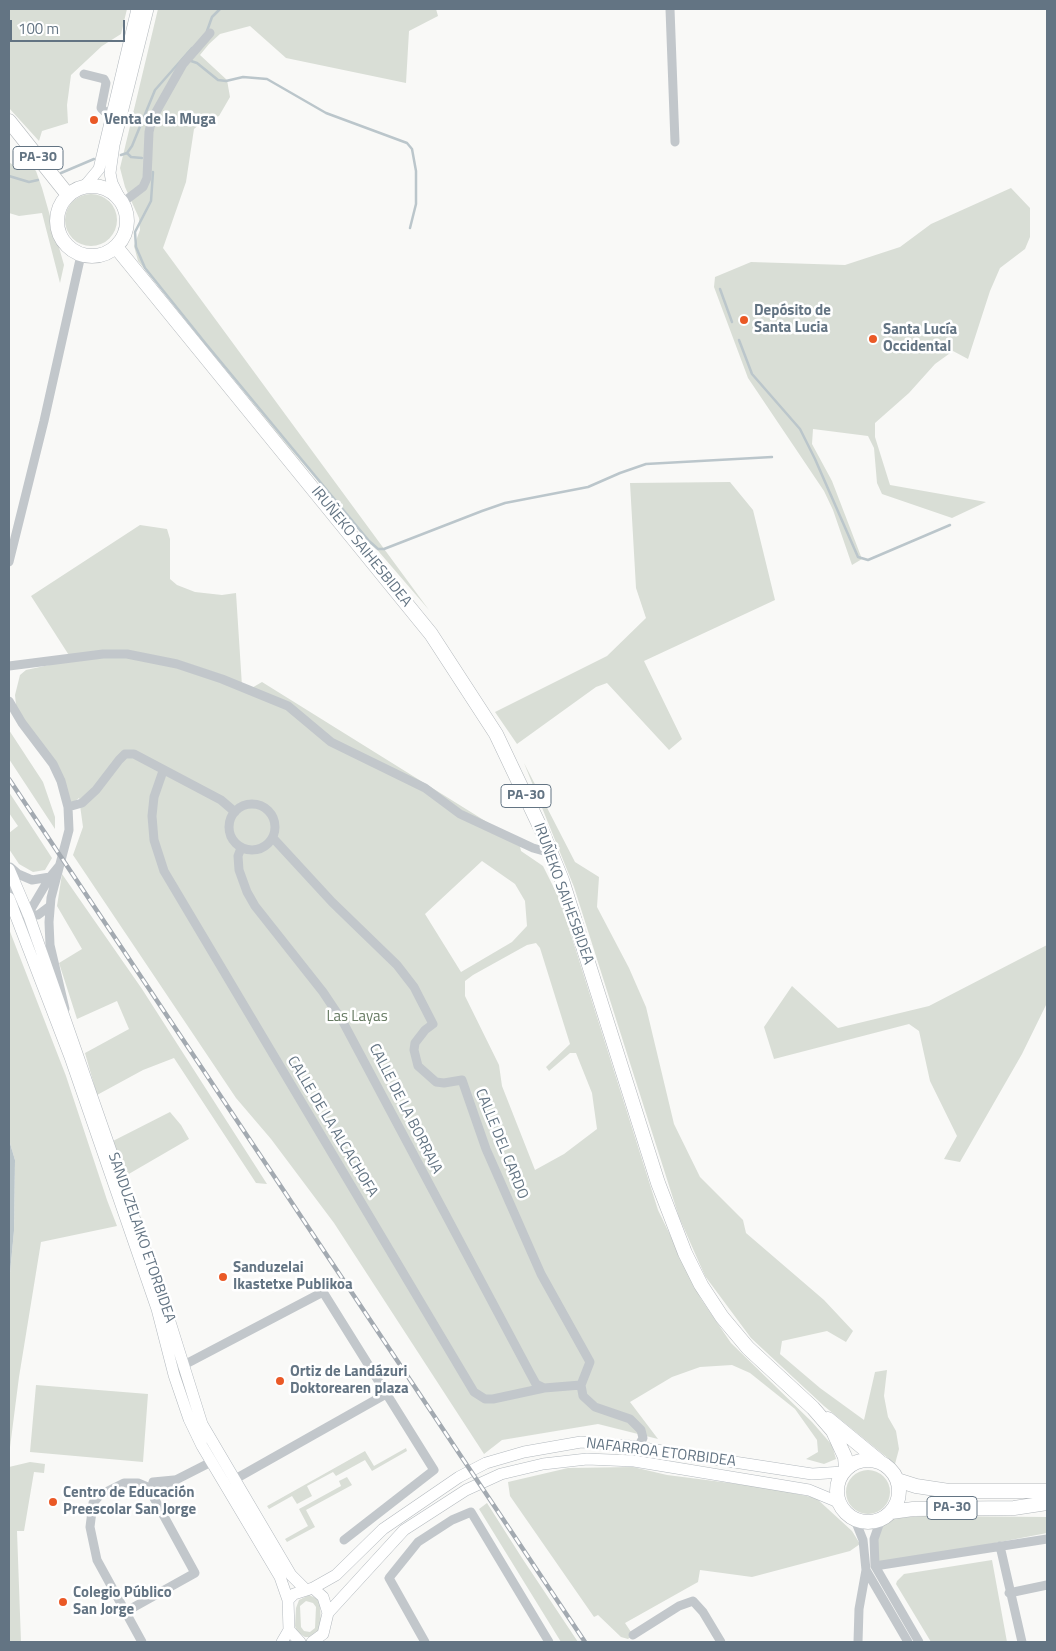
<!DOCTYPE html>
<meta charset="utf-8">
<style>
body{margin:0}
#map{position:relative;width:1056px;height:1651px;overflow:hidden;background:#f9f9f7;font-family:"Titillium Web",sans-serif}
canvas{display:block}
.frame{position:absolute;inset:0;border:10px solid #637483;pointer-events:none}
.scale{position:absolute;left:10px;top:20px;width:115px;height:22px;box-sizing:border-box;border:2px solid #637483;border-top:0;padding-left:6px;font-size:15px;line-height:18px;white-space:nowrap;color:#637483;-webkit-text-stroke:4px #fff;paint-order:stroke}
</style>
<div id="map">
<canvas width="1056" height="1651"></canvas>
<div class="frame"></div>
<div class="scale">100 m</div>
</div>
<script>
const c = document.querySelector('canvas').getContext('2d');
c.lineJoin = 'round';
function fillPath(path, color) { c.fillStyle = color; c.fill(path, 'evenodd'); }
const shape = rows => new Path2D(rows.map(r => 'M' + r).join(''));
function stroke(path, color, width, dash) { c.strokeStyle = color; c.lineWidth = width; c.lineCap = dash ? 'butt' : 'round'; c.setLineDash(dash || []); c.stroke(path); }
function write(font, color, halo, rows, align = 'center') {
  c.font = font + ' "Titillium Web",sans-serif'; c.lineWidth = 5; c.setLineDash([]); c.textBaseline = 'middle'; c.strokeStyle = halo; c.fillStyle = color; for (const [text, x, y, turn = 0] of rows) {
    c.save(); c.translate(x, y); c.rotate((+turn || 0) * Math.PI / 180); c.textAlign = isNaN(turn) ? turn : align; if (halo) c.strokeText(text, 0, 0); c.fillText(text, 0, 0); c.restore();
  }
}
fillPath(shape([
 [9,9,127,9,121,34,102,46,71,75,67,105,68,123,42,131,39,141,9,108],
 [158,9,436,9,438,16,409,31,406,83,286,58,250,26,220,34,209,44,200,55,227,80,230,97,219,116,203,121,194,129,186,182,163,248,429,610,287,445,138,261,134,246,140,230,139,218,125,187,120,168],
 [23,157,36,171,42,188,64,265,60,283,42,213,19,216,9,213,9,162,19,170],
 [1011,188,1030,208,1030,237,1025,249,1000,268,990,291,968,359,953,351,935,364,909,393,875,423,875,437,890,485,986,502,952,518,882,494,877,483,874,448,868,436,813,429,812,444,832,481,862,559,852,565,833,510,824,491,748,378,714,287,715,277,751,262,845,265,900,247,931,224],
 '65 220a26 26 0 1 1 52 0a26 26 0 1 1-52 0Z',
 [730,482,753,510,775,600,644,661,682,739,669,750,607,683,596,687,517,744,495,712,607,656,646,618,636,588,630,483],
 [140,525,167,529,170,539,170,579,177,585,195,592,222,595,236,593,242,686,250,689,262,682,519,842,521,851,543,866,560,900,658,1210,701,1299,731,1343,812,1422,832,1445,836,1459,824,1464,806,1459,818,1452,817,1440,795,1409,750,1373,732,1365,700,1367,672,1377,630,1402,658,1439,598,1424,502,1440,484,1454,334,1223,271,1139,236,1098,73,855,83,827,79,798,68,807,53,764,17,715,15,695,20,675,26,670,72,660,31,596],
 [482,861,515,884,525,901,527,926,512,942,461,972,425,914],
 [536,943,540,948,570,1044,546,1067,549,1071,570,1053,576,1053,592,1093,597,1129,564,1154,535,1170,502,1086,499,1065,465,996,465,981,473,975,527,945],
 [9,730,43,782,55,817,55,829,9,759],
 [524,763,575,862,599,877,597,907,629,968,646,1007,674,1124,700,1177,743,1220,746,1233,824,1300,853,1331,846,1342,827,1331,782,1341,780,1354,820,1388,864,1420,875,1372,887,1370,884,1396,888,1417,896,1431,899,1449,895,1464,824,1406,751,1338,705,1276,679,1217,574,887],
 [9,792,52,858,45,870,33,872,19,864,9,849,9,833,18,826,9,813],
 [62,874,142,989,267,1184,256,1183,174,1058,143,1070,97,1095,85,1053,129,1029,117,1001,77,1019,59,963,82,949,57,906],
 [9,929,66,1076,107,1200,117,1226,41,1242,19,1377,9,1455,9,1283,14,1231,15,1160,9,1140],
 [1047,945,1047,1003,1022,1054,960,1162,944,1159,957,1136,930,1081,919,1031,909,1024,774,1059,764,1027,792,986,838,1028,929,1006],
 [170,1112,181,1125,189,1139,127,1175,111,1142],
 [36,1385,148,1394,143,1462,30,1452],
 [406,1448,407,1451,372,1471,365,1460,336,1476,333,1472,307,1486,312,1496,297,1504,292,1496,269,1509,267,1506,365,1451,374,1466],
 [30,1462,45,1464,44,1473,34,1472,24,1531,17,1531,21,1642,9,1642,9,1467],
 [633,1467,667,1475,769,1488,816,1498,852,1531,860,1544,850,1551,752,1577,700,1570,698,1582,625,1623,633,1635,628,1639,621,1637,598,1615,594,1617,510,1496,508,1482,568,1468],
 '846 1492a22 22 0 1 1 44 0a22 22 0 1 1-44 0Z',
 [347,1477,352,1485,306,1510,315,1527,287,1542,285,1539,308,1526,299,1509,341,1486,339,1481],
 [487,1503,522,1558,578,1642,561,1642,479,1509],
 [923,1516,1047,1517,1047,1533,875,1566,873,1554,881,1519],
 [992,1560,1007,1642,931,1642,896,1584,897,1581,904,1574],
 [309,1595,318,1599,320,1604,321,1625,319,1632,311,1637,305,1637,297,1632,295,1626,296,1608,299,1600],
 [306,1601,313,1603,316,1607,315,1628,310,1632,304,1631,301,1627,300,1606]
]), '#d9ded6');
fillPath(shape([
 [9,1140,15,1160,14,1231,9,1283]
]), '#bbc6cb');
stroke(shape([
 [207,31,212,17,220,9],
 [191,61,197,63,218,80,226,81,243,77,267,79,326,113,407,143,412,149,416,171,416,204,410,228],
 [127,153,131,157,142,158],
 [121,155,127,153,132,146,155,90,192,48],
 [153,172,151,201,135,232,136,247,145,268,206,344,369,541,378,549,384,549,482,511,505,503,588,487,620,473,646,464,772,457],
 [61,173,94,159],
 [9,176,29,182,38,180],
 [720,289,732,322],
 [739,340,752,374,800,429,815,459,858,557,868,560,950,525]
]), '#bbc6cb', 2.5);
const major = shape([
 [84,187,99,169,137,9],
 [122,203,112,183,110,173,114,145,148,9],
 [9,869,29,916,65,1019,165,1306,202,1424,291,1575,305,1589],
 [9,898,70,1057,157,1309,174,1375,189,1419,202,1446,280,1577,288,1600],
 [313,1588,336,1575,383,1529,459,1477,486,1463,524,1452,581,1442,630,1446,812,1474,843,1472],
 [328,1613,404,1530,466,1490,501,1474,543,1464,587,1459,634,1461,809,1490,838,1502],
 [282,1642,289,1630],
 [300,1642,289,1630,288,1600,294,1594,313,1588,323,1597,328,1613,323,1634,312,1642]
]);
const highway = shape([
 [9,121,68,195],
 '57 221a35 35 0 1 1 70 0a35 35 0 1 1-70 0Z',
 [116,247,431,634,496,734,542,831,562,880,658,1183,685,1253,701,1285,722,1317,748,1348,813,1408,833,1431,845,1457,846,1468],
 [828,1419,879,1461],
 '837 1491a31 31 0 1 1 62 0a31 31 0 1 1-62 0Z',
 [897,1480,916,1486,949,1491,1047,1491],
 [891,1512,913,1509,1014,1508,1047,1503]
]);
stroke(major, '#b3b9be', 12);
stroke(highway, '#b3b8bc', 15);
stroke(shape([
 [670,9,675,142],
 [84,74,104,79,106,83,101,108,104,111,112,113],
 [122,203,143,187,147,178,149,132,152,119,183,64,210,33],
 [9,562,44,421,81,255],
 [9,666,103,654,127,654,177,664,222,679,288,706,331,742,425,788,460,814,533,848,551,853],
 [9,701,22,723,53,764,61,781,68,807,69,830,51,898,49,922,50,945,65,1009],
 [163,771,154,797,152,816,154,840,164,871,474,1392,485,1399,493,1399,544,1388,581,1385],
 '229 827a23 23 0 1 1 46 0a23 23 0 1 1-46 0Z',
 [68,807,82,803,96,790,119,760,125,754,134,754,221,800,235,812],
 [273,838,332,902,397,965,414,987,433,1024,425,1030,415,1043,414,1050,418,1066,436,1082,444,1083,462,1080,486,1149,541,1274,590,1362,581,1385,583,1396,595,1407,630,1419,641,1430,643,1438,638,1447],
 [241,848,238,856,239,870,247,892,255,906,323,992,343,1022,530,1373,536,1384,544,1388],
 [10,867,18,874,32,880,50,877],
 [9,888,15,904],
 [26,914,38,915,50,906],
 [30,941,27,923,31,909,50,877,59,866],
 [182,1366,323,1292,434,1470,344,1540],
 [230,1482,386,1394],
 [881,1519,874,1539,875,1566,919,1642],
 [855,1520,863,1540,866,1570,908,1642],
 [1000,1546,1022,1642],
 [875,1566,1047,1539],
 [1009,1593,1047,1585],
 [125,1612,195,1573,154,1498,152,1486,153,1482,174,1480],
 [633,1635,679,1606,693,1601,703,1612,721,1642],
 [142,1642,97,1560,90,1527,93,1503,100,1495,124,1483,138,1483,152,1489,160,1488,217,1459],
 [425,1642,389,1578,418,1542,452,1520,471,1512,549,1642],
 [858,1642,859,1609,866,1570]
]), '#c2c7cb', 9);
stroke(major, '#fff', 11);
stroke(highway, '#fff', 14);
const rail = shape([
 [9,779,585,1642]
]);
stroke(rail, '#a3aab1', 4.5);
stroke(rail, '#fff', 2.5, [8]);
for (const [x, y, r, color] of [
 [94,120,5,"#ea5926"],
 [744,320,5,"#ea5926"],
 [873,339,5,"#ea5926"],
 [223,1277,5,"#ea5926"],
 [280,1381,5,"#ea5926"],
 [53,1502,5,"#ea5926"],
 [63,1602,5,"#ea5926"]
]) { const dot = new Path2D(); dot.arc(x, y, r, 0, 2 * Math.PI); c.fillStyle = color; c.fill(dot); stroke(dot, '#fff', 2); }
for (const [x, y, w] of [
 [38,158,50],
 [526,796,50],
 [952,1508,50]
]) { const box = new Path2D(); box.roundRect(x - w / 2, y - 11.5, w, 23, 4); c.fillStyle = '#fff'; c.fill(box); stroke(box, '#637483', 1); }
write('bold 14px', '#637483', null, [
 ["PA-30",38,158],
 ["PA-30",526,796],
 ["PA-30",952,1508]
]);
write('bold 15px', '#637483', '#fff', [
 ["Venta de la Muga",104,120],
 ["Depósito de",754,311],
 ["Santa Lucia",754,328],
 ["Santa Lucía",883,330],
 ["Occidental",883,347],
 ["Sanduzelai",233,1268],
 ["Ikastetxe Publikoa",233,1285],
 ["Ortiz de Landázuri",290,1372],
 ["Doktorearen plaza",290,1389],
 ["Centro de Educación",63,1493],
 ["Preescolar San Jorge",63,1510],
 ["Colegio Público",73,1593],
 ["San Jorge",73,1610]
], 'left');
write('15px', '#637483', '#fff', [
 ["IRUÑEKO SAIHESBIDEA",361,547,51],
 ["IRUÑEKO SAIHESBIDEA",563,894,70],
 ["CALLE DE LA BORRAJA",405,1109,63],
 ["CALLE DE LA ALCACHOFA",332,1127,59],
 ["CALLE DEL CARDO",501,1144,68],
 ["SANDUZELAIKO ETORBIDEA",141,1238,71],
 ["NAFARROA ETORBIDEA",661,1453,7]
]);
write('15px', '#667a62', '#fff', [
 ["Las Layas",357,1017]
]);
</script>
